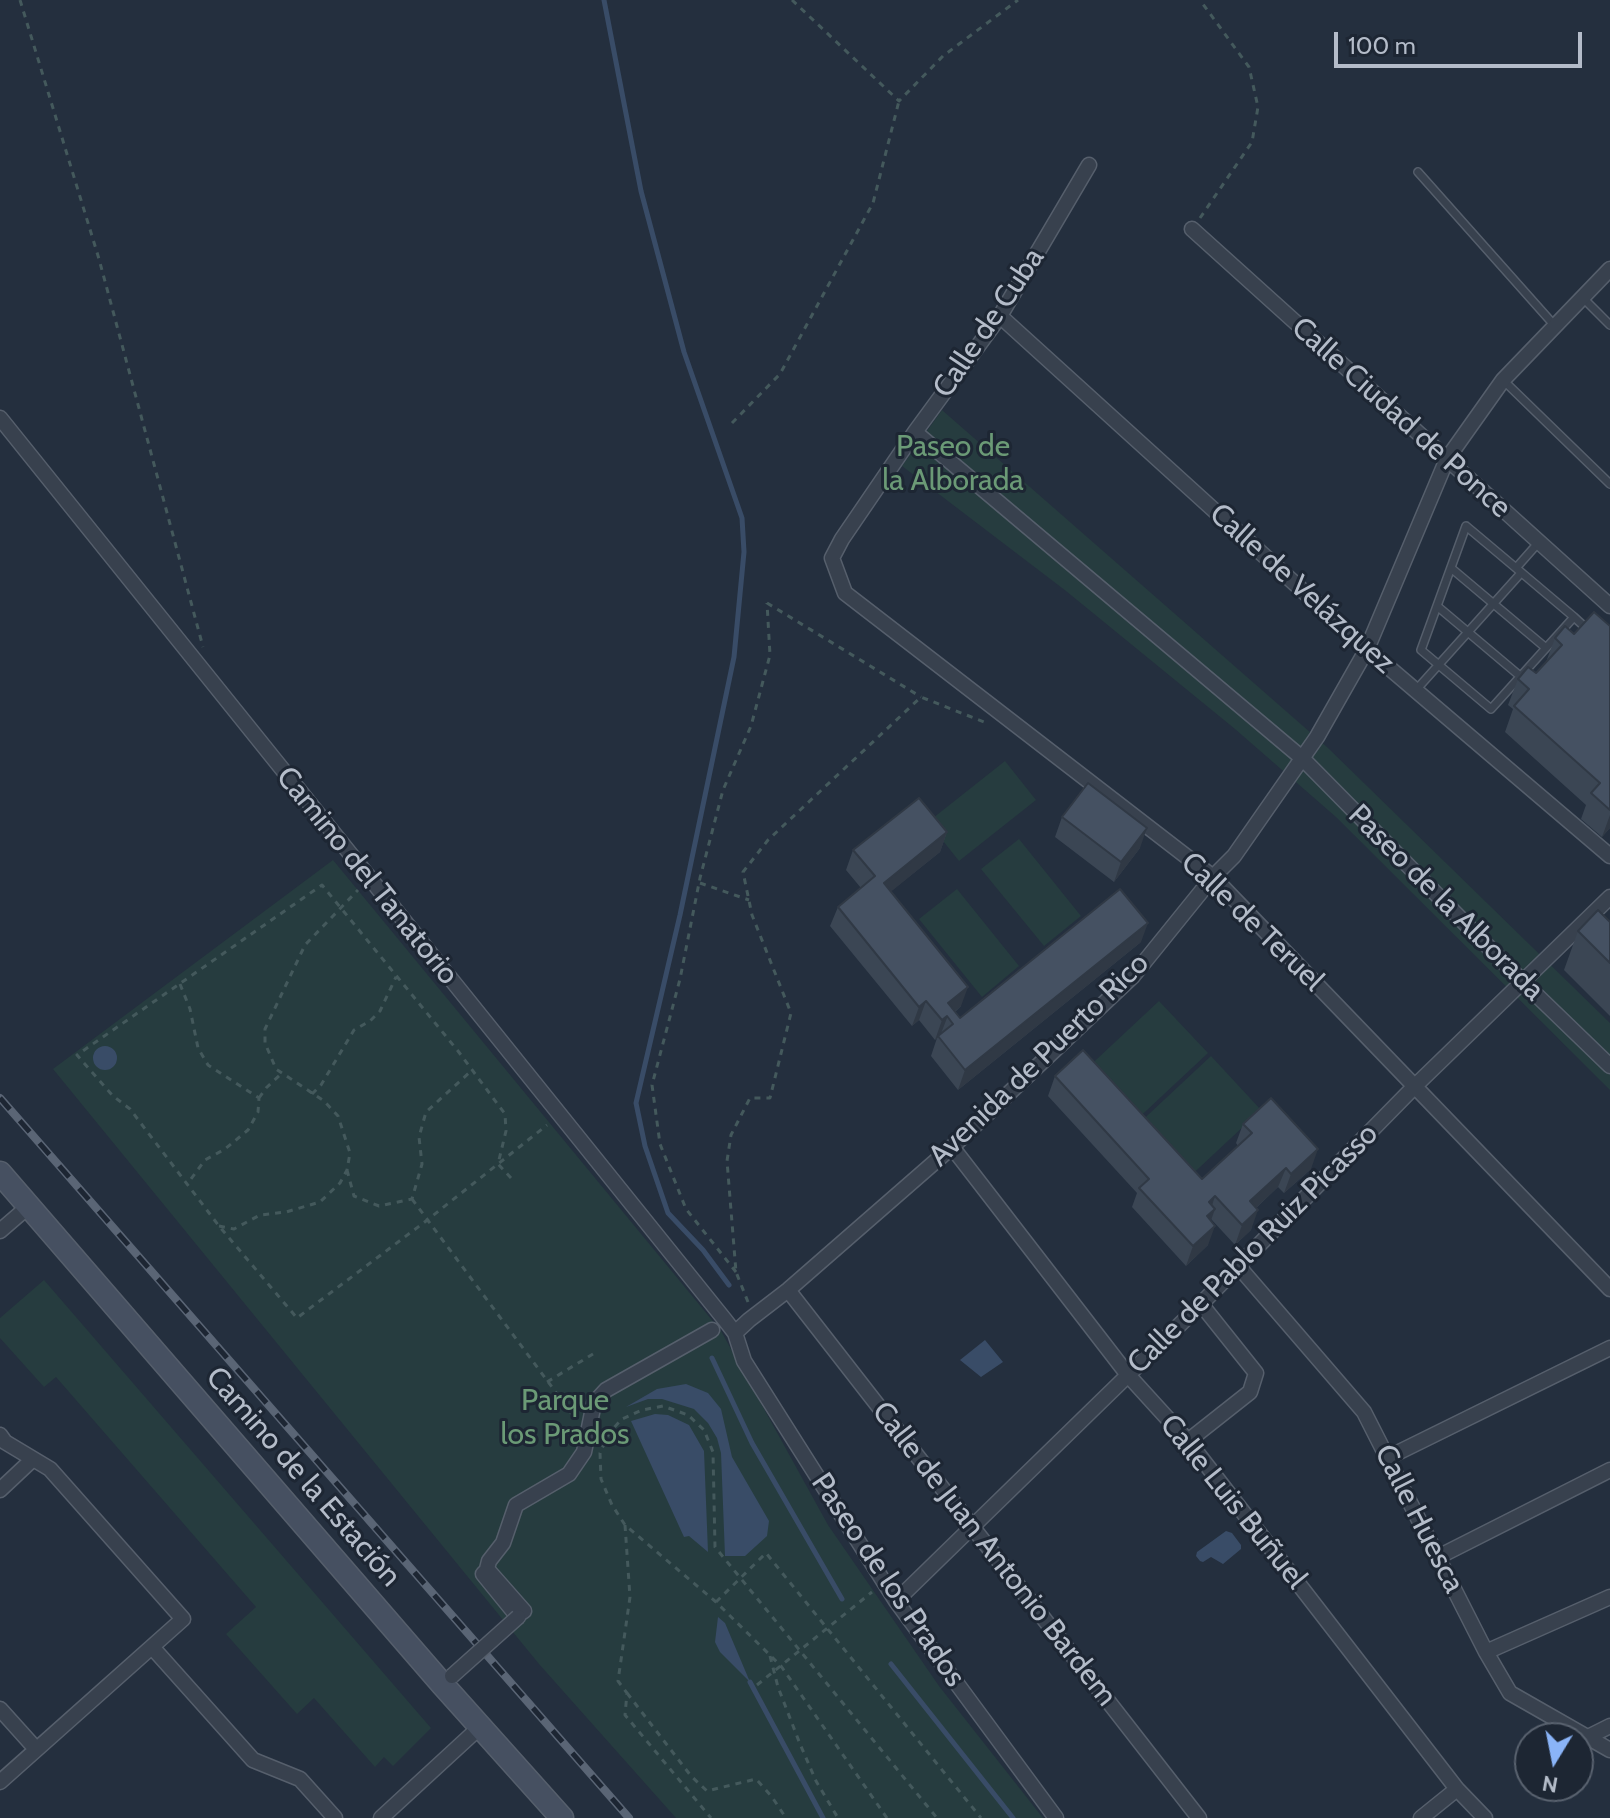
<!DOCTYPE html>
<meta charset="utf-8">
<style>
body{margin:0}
#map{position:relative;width:1610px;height:1818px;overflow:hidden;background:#242f3e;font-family:Cabin,sans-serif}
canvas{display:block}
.north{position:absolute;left:1514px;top:1722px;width:80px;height:80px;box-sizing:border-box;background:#1d2633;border:2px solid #59626f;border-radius:50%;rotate:190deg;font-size:22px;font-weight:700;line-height:32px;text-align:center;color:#b4bcc9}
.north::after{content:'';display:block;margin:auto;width:28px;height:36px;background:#8ab4f8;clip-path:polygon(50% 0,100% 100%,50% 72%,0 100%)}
.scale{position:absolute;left:1334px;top:32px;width:248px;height:36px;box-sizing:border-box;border:4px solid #b4bcc9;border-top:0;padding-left:10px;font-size:24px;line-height:28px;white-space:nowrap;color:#b4bcc9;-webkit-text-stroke:6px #1d2633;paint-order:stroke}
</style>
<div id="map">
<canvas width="1610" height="1818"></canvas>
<div class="north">N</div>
<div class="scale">100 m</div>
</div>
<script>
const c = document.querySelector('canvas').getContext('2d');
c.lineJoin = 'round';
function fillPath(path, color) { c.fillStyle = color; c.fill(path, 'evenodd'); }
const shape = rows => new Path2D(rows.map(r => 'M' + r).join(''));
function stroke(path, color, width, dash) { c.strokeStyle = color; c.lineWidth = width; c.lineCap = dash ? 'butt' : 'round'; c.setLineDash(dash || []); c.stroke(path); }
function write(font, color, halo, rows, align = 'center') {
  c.font = font + ' Cabin,sans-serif'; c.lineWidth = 6; c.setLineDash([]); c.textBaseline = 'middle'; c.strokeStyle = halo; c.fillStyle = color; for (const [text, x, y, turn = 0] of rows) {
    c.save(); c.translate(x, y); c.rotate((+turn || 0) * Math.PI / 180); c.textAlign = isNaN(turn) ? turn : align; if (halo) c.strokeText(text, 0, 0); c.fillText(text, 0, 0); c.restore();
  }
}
fillPath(shape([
 [942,410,1327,747,1610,1023,1610,1090,1336,817,1235,729,1066,591,902,466],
 [1005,761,1036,800,959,861,928,822],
 [1019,839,1081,916,1044,946,981,869],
 [333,860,721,1331,828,1525,939,1686,1043,1818,676,1818,539,1664,53,1069],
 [957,889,1019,966,982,997,919,919],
 [1159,1001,1208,1053,1131,1125,1082,1073],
 [1211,1056,1261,1110,1184,1182,1134,1128],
 [44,1280,431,1728,393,1766,384,1757,375,1767,314,1698,297,1714,226,1634,256,1607,56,1377,44,1387,0,1338,0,1318]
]), '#263c3f');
fillPath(shape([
 '93 1058a12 12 0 1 1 24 0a12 12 0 1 1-24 0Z',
 [985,1340,1003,1362,981,1377,960,1360],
 [686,1384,708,1393,721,1409,732,1457,769,1521,767,1536,745,1556,725,1556,721,1453,717,1438,708,1423,694,1409,662,1399,648,1399,626,1407,657,1389],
 [655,1414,668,1415,689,1425,704,1451,708,1552,689,1536,684,1537,631,1421],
 [1226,1531,1232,1533,1241,1545,1241,1549,1223,1564,1211,1557,1203,1562,1200,1561,1196,1556,1197,1552],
 [718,1617,725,1623,750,1682,720,1652,715,1642]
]), '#394c67');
stroke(shape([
 [604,0,641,191,684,352,742,518,744,552,734,657,680,915,636,1103,645,1146,668,1213,703,1250,729,1285],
 [712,1358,752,1443,842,1599],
 [891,1664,1013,1818],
 [750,1682,823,1818]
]), '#394c67', 5);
const lane = shape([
 [1418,172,1555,326],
 [1582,297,1610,325],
 [1503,380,1610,484],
 [1451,568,1546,648],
 [1516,568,1539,542],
 [1437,606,1520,676],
 [1574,617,1491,709,1421,650,1466,526,1516,568,1574,617,1587,629],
 [1416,690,1521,573]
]);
const street = shape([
 [1089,165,1000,316,915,432,842,539,832,558,845,593,1213,877,1610,1289],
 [1192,229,1610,606],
 [1000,316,1367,649,1610,856],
 [0,418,725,1320,735,1333,744,1361,896,1601,1056,1818],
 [915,432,1302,758,1523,982,1610,1066],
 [952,1147,1128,1375,1188,1441,1457,1789,1485,1818],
 [0,1231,29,1206],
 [1239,1267,1364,1412,1486,1652,1510,1693,1610,1750],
 [788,1290,1199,1818],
 [735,1333,749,1320,788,1290,952,1147,1133,976,1213,877,1234,856,1317,737,1367,649,1447,459,1503,380,1610,269],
 [0,1435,5,1442,50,1469,183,1619,0,1782],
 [1188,1441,1250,1392,1256,1373,1201,1304],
 [1389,1457,1610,1348],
 [0,1490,33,1459],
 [1438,1557,1610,1470],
 [896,1601,1201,1304,1415,1086,1610,897],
 [518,1617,483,1574,485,1572,521,1613,524,1611,487,1569,489,1561,503,1543,516,1505,569,1474,584,1452,594,1403,606,1390,712,1330],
 [152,1647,253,1760,300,1779,335,1818],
 [1486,1652,1610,1597],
 [0,1709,36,1749],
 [1588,1737,1610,1726],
 [381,1818,481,1726],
 [1421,1818,1457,1789]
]);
const secondary = shape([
 [0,1173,442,1684,562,1818]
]);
stroke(lane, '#565f6c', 10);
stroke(street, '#565f6c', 17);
stroke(secondary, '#565f6c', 25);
stroke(shape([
 [20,0,99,259,203,647],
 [792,0,899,101,943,56,1018,0],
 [1200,218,1252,142,1258,107,1249,67,1200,0],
 [732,423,780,374,873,203,899,101],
 [767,603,921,697],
 [700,883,749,900],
 [180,984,190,1009,198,1048,208,1065,259,1098,258,1112,248,1130,225,1149,205,1160,188,1183],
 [312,1094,321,1085,354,1030,370,1021,380,1011,396,977],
 [259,1098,266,1088,282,1073],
 [347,1170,354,1196,379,1206,412,1199,422,1164,419,1137,426,1112,470,1072],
 [511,1178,498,1164,506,1131,505,1114,458,1051,322,885,77,1055,113,1096,130,1109,219,1226,297,1318,426,1221,498,1164,547,1125],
 [412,1199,575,1418],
 [219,1226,234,1229,260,1215,286,1212,320,1202,340,1183,347,1170,350,1153,338,1116,324,1101,276,1069,265,1043,265,1029,305,945,358,890],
 [736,1272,686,1209,660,1144,652,1085,680,979,700,878,723,790,751,726,770,655,767,603],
 [748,1302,736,1272,727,1161,731,1135,750,1098,770,1098,791,1013,752,915,743,872,768,840,921,697,989,724],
 [547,1382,593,1354],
 [625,1525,630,1597,618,1681,627,1693,625,1715,711,1818],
 [716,1602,766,1553,981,1818],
 [770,1656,778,1687,800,1744,816,1781,838,1818],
 [757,1685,872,1592],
 [627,1693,691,1776,707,1791,756,1779,772,1797,786,1818],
 [887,1818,781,1666,716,1602,625,1525,612,1505,601,1479,600,1453,609,1433,622,1419,642,1410,663,1406,688,1415,704,1430,713,1452,715,1547,937,1818]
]), '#44595c', 3, [6, 6]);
stroke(lane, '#38414e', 7);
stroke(street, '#38414e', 14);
stroke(secondary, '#465061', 22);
const rail = shape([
 [0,1098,629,1818]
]);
stroke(rail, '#5a6575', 8);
stroke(rail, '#1d2633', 5, [15]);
const streetBridge = shape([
 [452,1676,518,1617]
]);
stroke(streetBridge, '#565f6c', 17, []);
stroke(streetBridge, '#38414e', 14);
fillPath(shape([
 [1610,626,1610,828,1602,837,1581,819,1586,805,1505,732,1513,709,1508,705,1518,679,1536,673,1546,662,1555,638],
 [1062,817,1140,848,1114,882,1055,837],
 [947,832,940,852,891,891,961,1006,955,1012,960,1018,1141,942,958,1090,931,1056,937,1038,935,1040,919,1020,912,1026,830,926,838,907,861,888,846,870,853,850],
 [1610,922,1610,1016,1564,970,1578,931],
 [1055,1076,1202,1179,1238,1146,1236,1143,1243,1124,1311,1169,1284,1193,1278,1187,1256,1208,1251,1230,1235,1245,1211,1219,1208,1245,1186,1266,1132,1207,1137,1193,1048,1096]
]), '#3b4654');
fillPath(shape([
 [1610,815,1610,828,1602,837],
 [1147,828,1140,848,1114,882,1121,862],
 [947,832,940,852,877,903,884,883],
 [1148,923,1141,942,958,1090,965,1070],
 [968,987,961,1006,947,1018,940,1036,935,1040,948,1003],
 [926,1001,919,1020,912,1026,919,1007],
 [1318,1149,1311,1169,1284,1193,1291,1174],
 [1286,1168,1278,1187,1243,1220,1250,1201],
 [1215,1196,1209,1215,1215,1209,1208,1229,1200,1236,1209,1202],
 [1258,1210,1251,1230,1235,1245,1242,1225],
 [1215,1226,1208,1245,1186,1266,1193,1246]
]), '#303945');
const building = shape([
 [1594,612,1610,626,1610,810,1591,793,1600,783,1514,706,1529,689,1518,679,1528,667,1536,673,1562,645,1555,638,1565,626,1574,634,1594,612],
 [1088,783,1147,828,1121,862,1062,817,1088,783],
 [919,798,947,832,884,883,968,987,948,1003,960,1018,1120,889,1148,923,965,1070,938,1036,953,1024,947,1016,942,1020,926,1001,919,1007,838,907,875,876,853,850,919,798],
 [1598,910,1610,922,1610,963,1578,931,1598,910],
 [1083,1050,1202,1179,1252,1133,1243,1124,1271,1098,1318,1149,1291,1174,1286,1168,1250,1201,1258,1210,1242,1225,1215,1196,1209,1202,1215,1209,1207,1216,1215,1226,1193,1246,1139,1188,1149,1179,1055,1076,1083,1050]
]);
fillPath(building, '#455162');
stroke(building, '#303945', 2);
write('30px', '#b4bcc9', '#1d2633', [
 ["Calle de Cuba",989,323,-56],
 ["Calle Ciudad de Ponce",1401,418,42],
 ["Calle de Velázquez",1302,589,42],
 ["Camino del Tanatorio",367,876,51],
 ["Paseo de la Alborada",1446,903,45],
 ["Calle de Teruel",1252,922,44],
 ["Avenida de Puerto Rico",1039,1060,-44],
 ["Calle de Pablo Ruiz Picasso",1253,1249,-45],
 ["Camino de la Estación",303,1477,49],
 ["Calle Luis Buñuel",1233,1502,51],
 ["Calle Huesca",1419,1519,63],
 ["Calle de Juan Antonio Bardem",994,1554,52],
 ["Paseo de los Prados",888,1580,56]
]);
write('30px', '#6b9a76', '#1d2633', [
 ["Paseo de",953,447],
 ["la Alborada",953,481],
 ["Parque",565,1401],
 ["los Prados",565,1435]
]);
</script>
